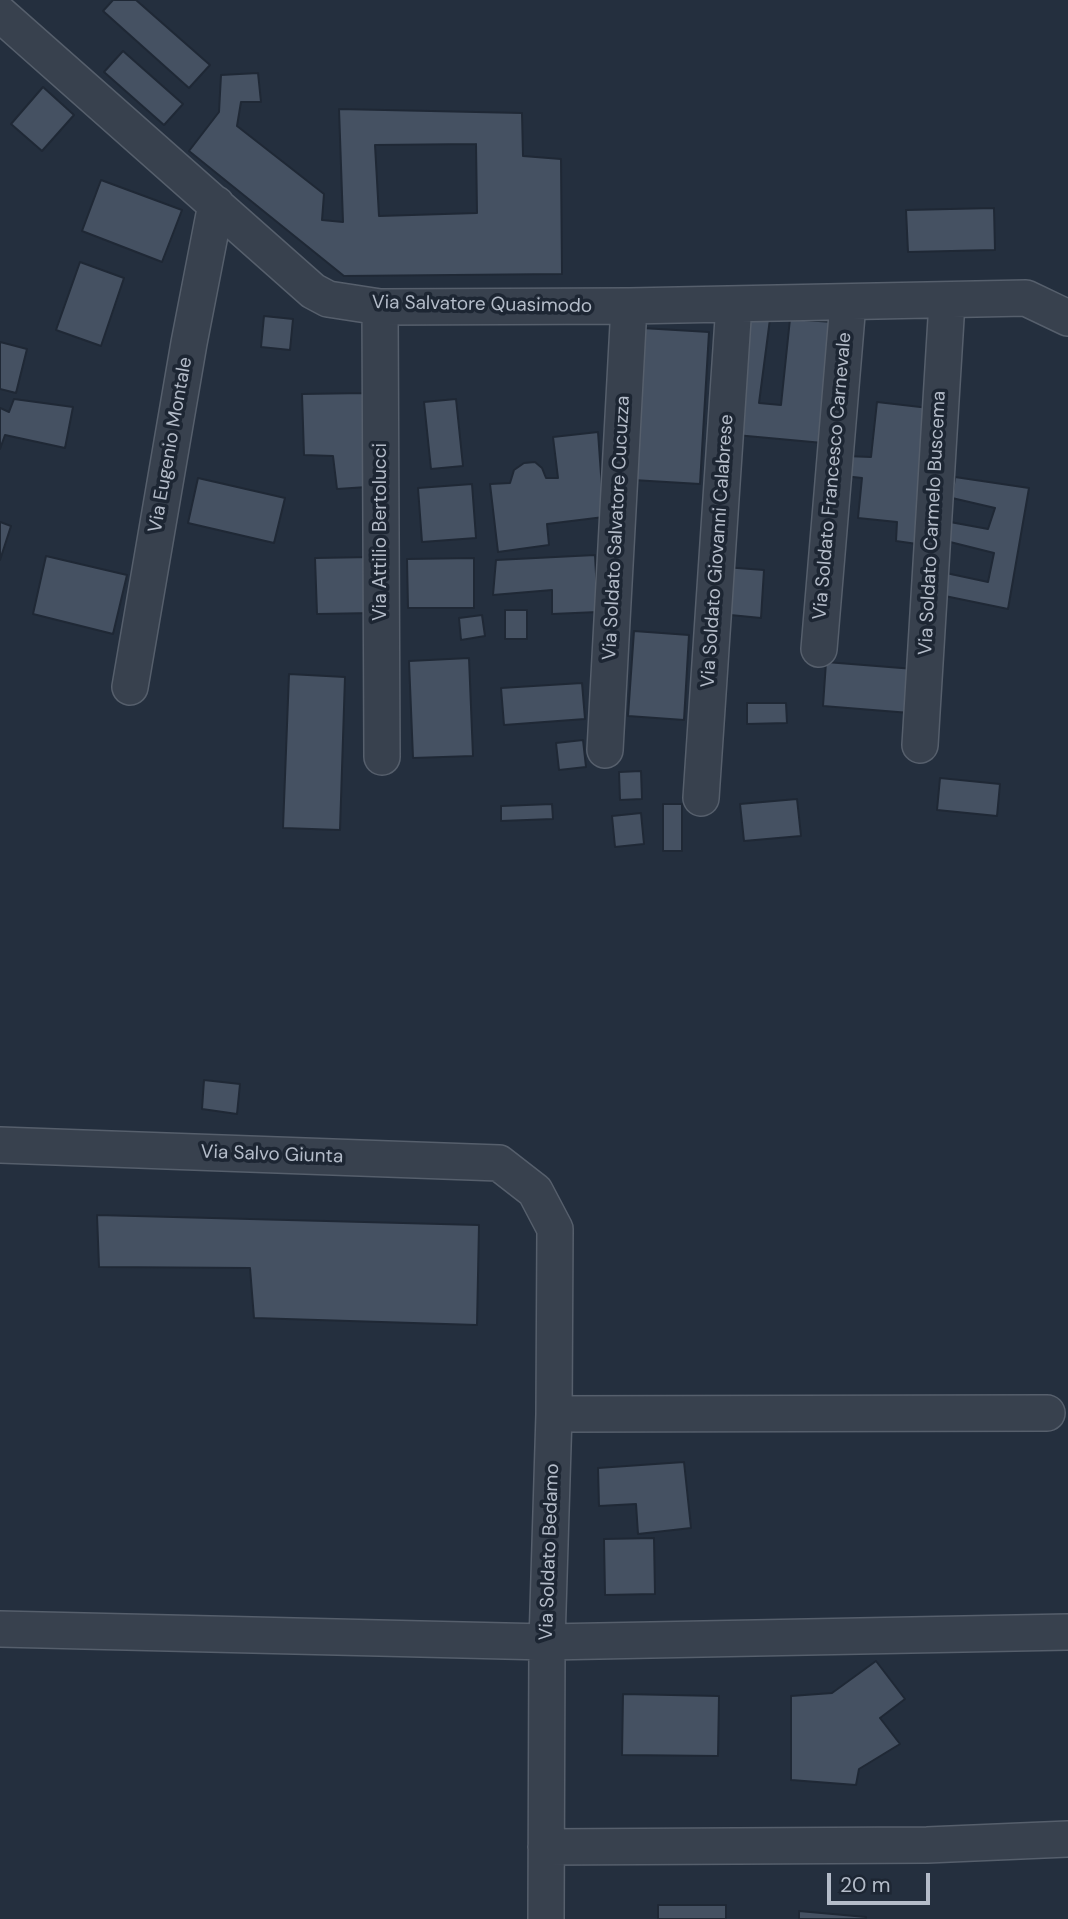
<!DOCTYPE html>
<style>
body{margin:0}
#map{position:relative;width:1068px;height:1919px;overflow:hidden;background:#242f3e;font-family:"DM Sans",sans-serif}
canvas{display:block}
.scale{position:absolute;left:827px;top:1873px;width:103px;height:32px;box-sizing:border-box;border:4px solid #b4bcc9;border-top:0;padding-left:9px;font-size:21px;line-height:24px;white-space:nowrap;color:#b4bcc9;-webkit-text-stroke:5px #1d2633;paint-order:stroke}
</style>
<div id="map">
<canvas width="1068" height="1919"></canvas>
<div class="scale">20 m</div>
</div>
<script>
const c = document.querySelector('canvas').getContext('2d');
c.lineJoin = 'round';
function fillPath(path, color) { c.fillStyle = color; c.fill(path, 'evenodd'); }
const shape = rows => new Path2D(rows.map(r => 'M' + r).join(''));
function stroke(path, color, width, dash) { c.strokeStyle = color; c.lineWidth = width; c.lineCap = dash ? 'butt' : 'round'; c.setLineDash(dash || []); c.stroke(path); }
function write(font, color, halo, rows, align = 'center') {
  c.font = font + ' "DM Sans",sans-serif'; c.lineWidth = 7; c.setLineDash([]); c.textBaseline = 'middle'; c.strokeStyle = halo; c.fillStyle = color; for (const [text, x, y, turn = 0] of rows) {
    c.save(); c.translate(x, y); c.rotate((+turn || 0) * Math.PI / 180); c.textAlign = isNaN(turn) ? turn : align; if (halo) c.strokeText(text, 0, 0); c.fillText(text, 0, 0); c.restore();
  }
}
const building = shape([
 [113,0,136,0,210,65,189,88,103,11,113,0],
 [123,51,183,104,164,125,104,72,123,51],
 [258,73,261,102,241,102,237,126,324,194,322,220,343,222,339,109,522,113,523,156,561,159,562,274,344,276,189,151,219,112,221,75,258,73],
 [476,144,477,213,379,216,375,145,476,144],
 [43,87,74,115,42,151,11,124,43,87],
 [101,180,182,210,162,262,82,231,101,180],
 [994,208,995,250,908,252,906,210,994,208],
 [80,262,124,278,101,346,56,330,80,262],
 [746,315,770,319,759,403,781,405,790,319,833,322,823,443,736,435,746,315],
 [264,316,293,319,290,350,261,347,264,316],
 [642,328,709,332,700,484,633,480,642,328],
 [0,342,27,349,16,393,0,389,0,342],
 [365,393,367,487,337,489,333,456,304,455,302,394,365,393],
 [14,399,73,407,65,448,5,435,0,449,0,408,9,412,14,399],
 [456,399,463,466,431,469,424,402,456,399],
 [877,402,929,408,917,544,896,541,897,522,858,518,862,478,844,476,846,456,871,457,877,402],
 [598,432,604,517,547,524,549,545,498,552,490,484,510,483,514,470,524,463,535,462,542,468,546,478,558,478,553,437,598,432],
 [955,477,1029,488,1008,609,940,595,946,573,988,582,994,553,946,541,950,522,988,529,995,508,952,498,955,477],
 [198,478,285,498,274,543,188,523,198,478],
 [472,484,476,538,422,542,418,488,472,484],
 [0,522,11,526,0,560,0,522],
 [595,555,598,612,552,614,552,590,493,595,496,560,595,555],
 [46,556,127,575,113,634,33,614,46,556],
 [372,557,373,613,317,614,315,558,372,557],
 [474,558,474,608,408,608,407,559,474,558],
 [724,567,764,570,761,618,720,614,724,567],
 [505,610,527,610,527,639,505,639,505,610],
 [482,615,485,636,461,640,459,618,482,615],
 [634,631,689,635,684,720,628,716,634,631],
 [469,658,473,756,413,758,409,661,469,658],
 [826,662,914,669,910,713,823,706,826,662],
 [289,674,345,677,340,830,283,828,289,674],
 [582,683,585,719,504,725,501,688,582,683],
 [747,703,786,703,787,723,747,724,747,703],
 [583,740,586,767,559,770,556,743,583,740],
 [641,771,642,799,620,800,619,772,641,771],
 [940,778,1000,784,997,816,937,810,940,778],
 [797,799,801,836,744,841,740,804,797,799],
 [552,804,553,819,501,821,501,806,552,804],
 [663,804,682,804,682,851,663,851,663,804],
 [641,813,644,844,615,847,612,816,641,813],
 [204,1080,240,1084,237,1114,202,1109,204,1080],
 [97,1215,479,1225,477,1325,254,1318,250,1268,99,1267,97,1215],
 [684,1462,691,1528,638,1534,636,1504,599,1506,598,1468,684,1462],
 [654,1538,655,1594,605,1595,604,1539,654,1538],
 [876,1661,905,1699,880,1718,900,1744,859,1769,856,1785,791,1780,791,1696,832,1693,876,1661],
 [623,1694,719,1696,718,1756,622,1755,623,1694],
 [658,1905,726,1905,726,1919,658,1919,658,1905],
 [799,1911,866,1917,866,1919,799,1919,799,1911]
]);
fillPath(building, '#455162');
stroke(building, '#1f2835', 2);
const minor = shape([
 [0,14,313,291,328,299,380,307,629,306,1026,298,1068,318],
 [380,307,382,757],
 [819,649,848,303],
 [130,687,189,343,216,204],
 [920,745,947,302],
 [605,750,629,306],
 [701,798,734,304],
 [0,1145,499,1163,535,1191,555,1229,554,1414,547,1642,546,1919],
 [554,1414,1047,1413],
 [0,1629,547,1642,1068,1632],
 [546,1847,927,1845,1068,1839]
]);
stroke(minor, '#565f6c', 38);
stroke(minor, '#38414e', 35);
write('19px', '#b4bcc9', '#1d2633', [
 ["Via Salvatore Quasimodo",482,305,1],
 ["Via Eugenio Montale",171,445,-80],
 ["Via Soldato Francesco Carnevale",833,476,-85],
 ["Via Soldato Carmelo Buscema",933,523,-87],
 ["Via Soldato Salvatore Cucuzza",617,528,-87],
 ["Via Attilio Bertolucci",381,532,-90],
 ["Via Soldato Giovanni Calabrese",718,551,-86],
 ["Via Salvo Giunta",272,1155,2],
 ["Via Soldato Bedamo",550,1552,-88]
]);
</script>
